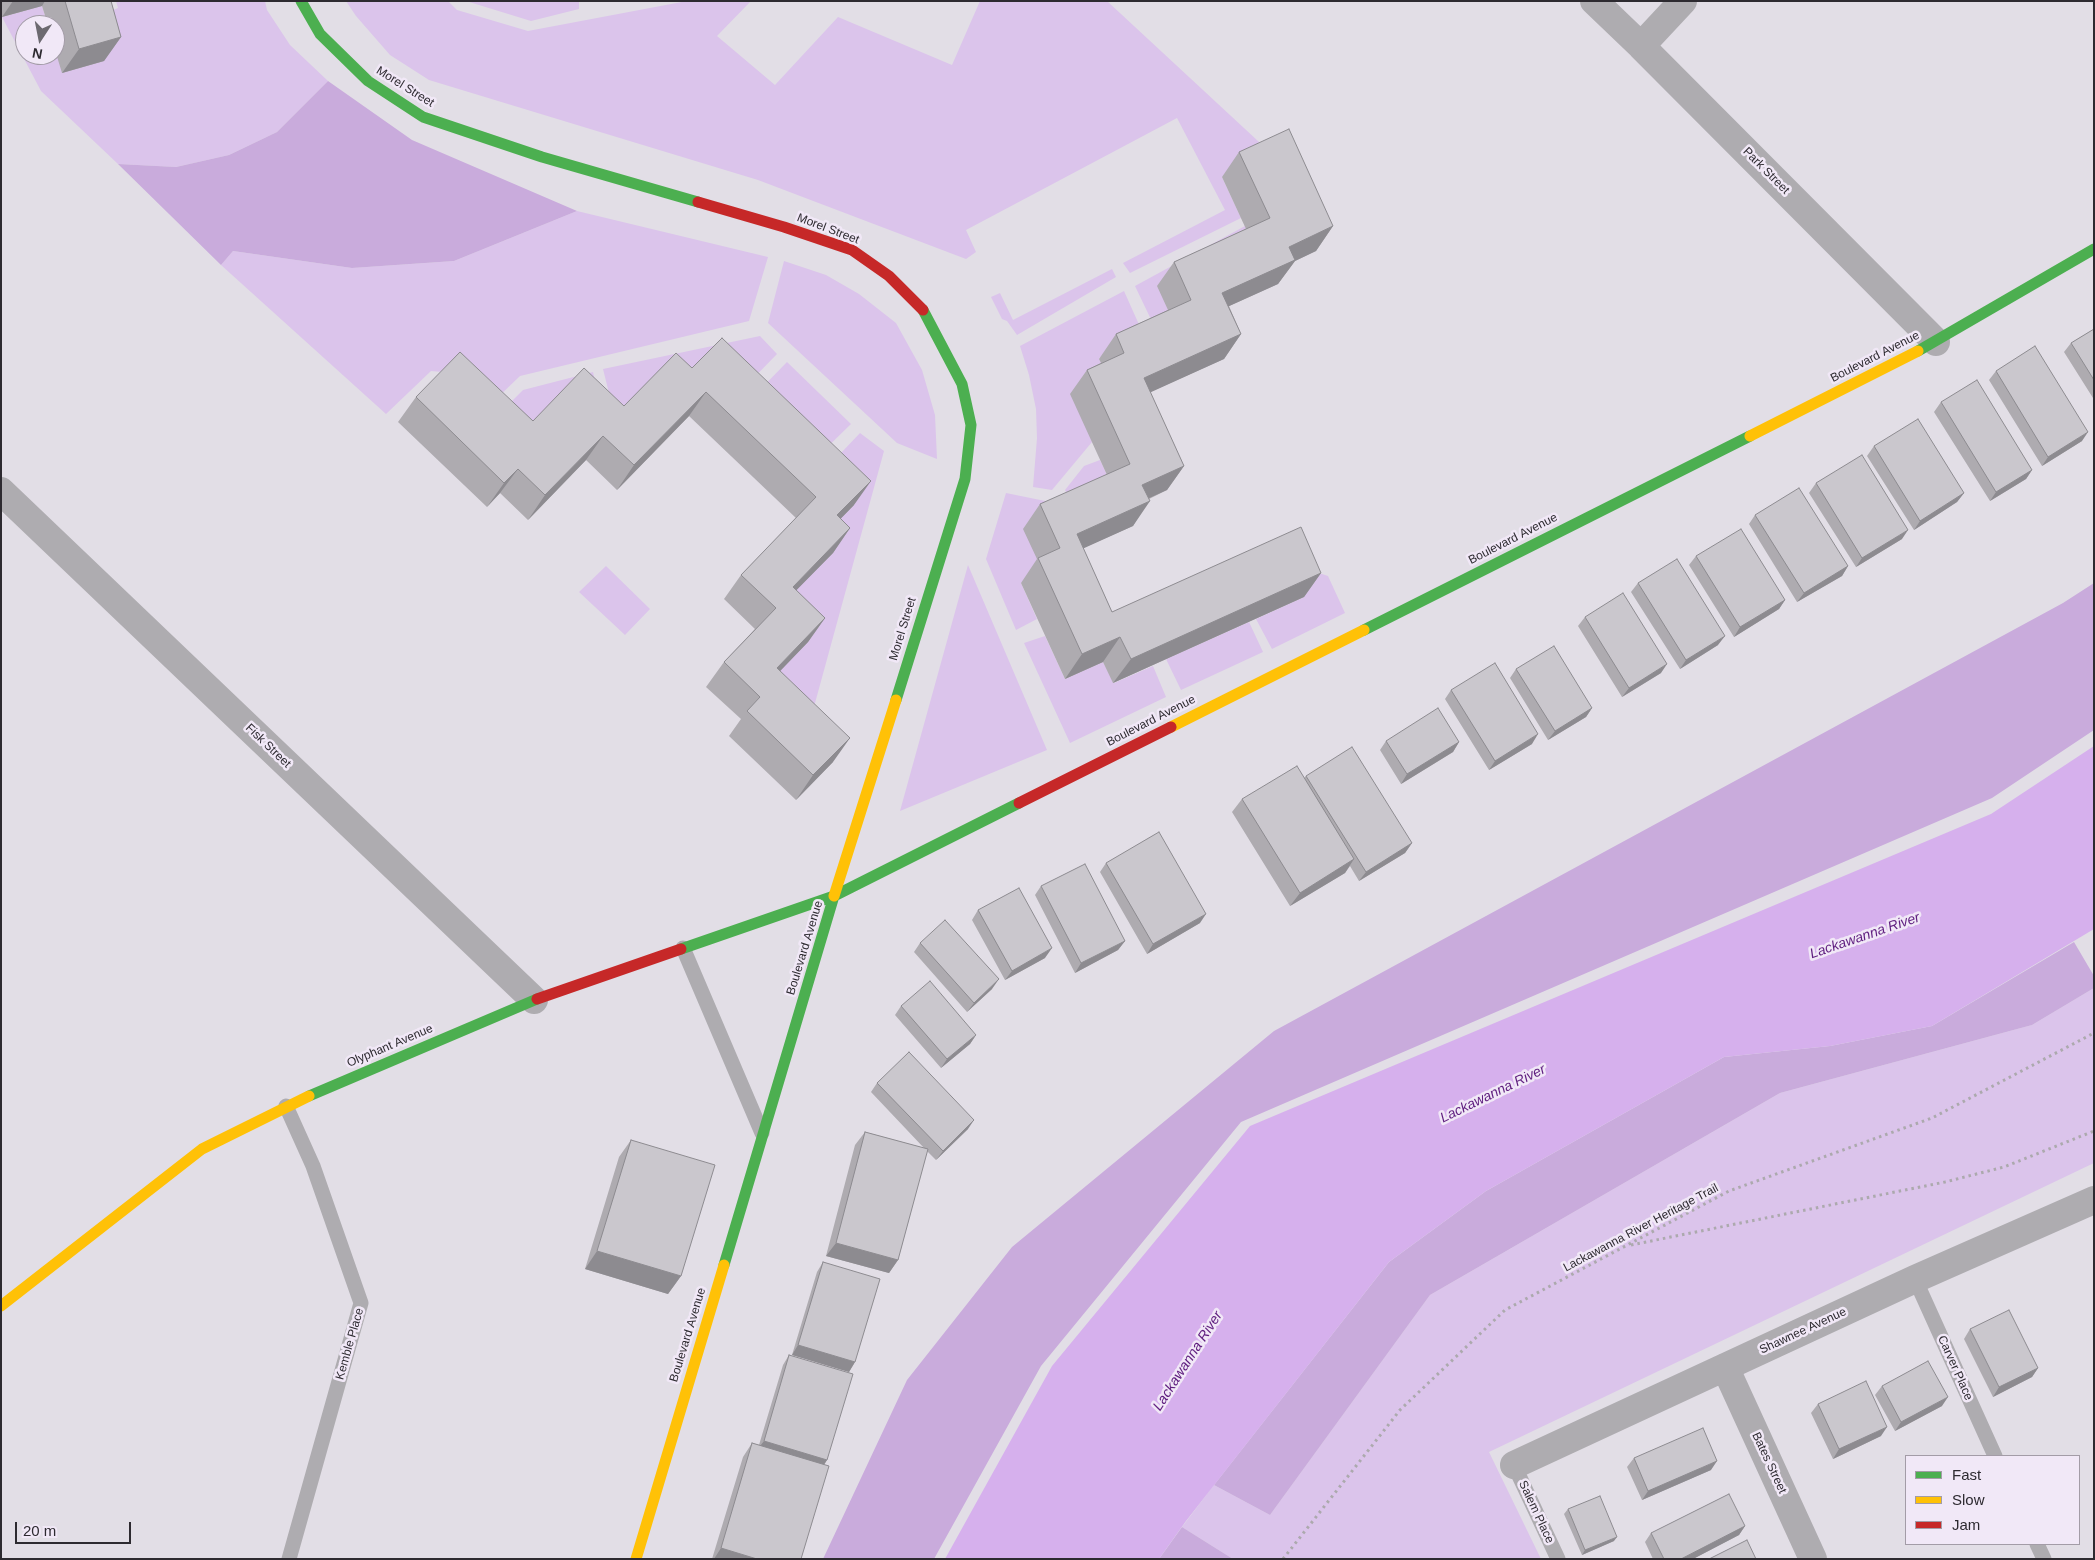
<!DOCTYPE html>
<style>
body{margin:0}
#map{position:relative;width:2095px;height:1560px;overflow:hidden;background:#e2dee6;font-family:Arial,sans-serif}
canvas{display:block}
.frame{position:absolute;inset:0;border:2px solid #2d2a30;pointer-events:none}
.legend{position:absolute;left:1905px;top:1455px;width:175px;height:90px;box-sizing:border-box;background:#f1e8f7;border:1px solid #a39ca7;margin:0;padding:6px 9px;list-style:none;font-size:15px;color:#2d2a30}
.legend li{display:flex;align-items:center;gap:10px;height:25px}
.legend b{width:25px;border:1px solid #a39ca7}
.north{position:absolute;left:15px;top:15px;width:50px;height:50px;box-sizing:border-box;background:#f1e8f7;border:1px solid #a39ca7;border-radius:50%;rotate:191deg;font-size:14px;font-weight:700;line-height:20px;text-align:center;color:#2d2a30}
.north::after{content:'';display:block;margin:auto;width:18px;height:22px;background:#6c6970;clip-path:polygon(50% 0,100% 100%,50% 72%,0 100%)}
.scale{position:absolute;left:15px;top:1522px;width:116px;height:22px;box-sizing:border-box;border:2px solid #2d2a30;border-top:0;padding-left:6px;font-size:15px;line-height:18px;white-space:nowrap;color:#2d2a30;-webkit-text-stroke:4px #f1e8f7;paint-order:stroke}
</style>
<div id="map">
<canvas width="2095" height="1560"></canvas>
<div class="frame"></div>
<ul class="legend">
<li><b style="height:6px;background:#4caf50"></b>Fast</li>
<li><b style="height:6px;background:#ffc107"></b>Slow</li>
<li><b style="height:6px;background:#c62828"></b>Jam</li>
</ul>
<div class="north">N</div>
<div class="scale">20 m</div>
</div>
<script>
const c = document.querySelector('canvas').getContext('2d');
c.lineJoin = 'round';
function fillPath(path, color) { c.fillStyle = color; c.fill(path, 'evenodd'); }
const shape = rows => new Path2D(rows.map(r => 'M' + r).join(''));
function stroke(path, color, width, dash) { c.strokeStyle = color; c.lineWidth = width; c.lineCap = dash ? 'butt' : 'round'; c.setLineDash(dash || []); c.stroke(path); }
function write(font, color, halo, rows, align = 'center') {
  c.font = font + ' Arial,sans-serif'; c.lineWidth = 5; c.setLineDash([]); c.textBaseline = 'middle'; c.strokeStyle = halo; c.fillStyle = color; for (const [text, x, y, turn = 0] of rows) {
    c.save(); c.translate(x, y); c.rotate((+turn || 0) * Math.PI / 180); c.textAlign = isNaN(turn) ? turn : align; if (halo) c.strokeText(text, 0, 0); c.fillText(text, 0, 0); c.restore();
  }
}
fillPath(shape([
 [116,1,265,1,267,10,290,45,328,81,277,132,229,155,176,167,118,164,41,91,2,17,42,6,48,25,25,25,25,55,55,55,55,50,92,19,118,8],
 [346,1,448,1,457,10,528,31,687,1,751,1,717,36,775,85,838,17,952,65,980,1,1107,1,1272,154,1222,177,1241,218,1130,273,1123,263,1225,210,1177,118,966,230,976,252,966,259,758,180,429,80,390,55,356,16],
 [466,1,579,1,579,9,531,21],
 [577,211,768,257,749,321,520,376,494,401,465,374,431,371,386,414,221,265,233,251,352,268,454,261],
 [1245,226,1252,242,1174,324,1157,332,1135,286],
 [784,261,826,275,859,294,896,323,922,370,935,415,937,459,897,443,768,323],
 [1112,269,1116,277,1017,335,1007,321,1002,319,991,297,1000,293,1013,320],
 [1124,291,1145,338,1099,358,1107,377,1092,442,1052,490,1033,487,1037,438,1036,409,1029,375,1020,346],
 [760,336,777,354,738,394,616,421,603,369],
 [787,362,851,424,810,464,747,403],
 [593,372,607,431,529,432,503,410,523,390],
 [860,433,884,451,809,725,760,692,776,611,821,474],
 [1100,460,1113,488,1073,506,1065,490,1084,466],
 [1006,493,1055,503,1043,573,1021,583,1037,619,1016,630,986,559],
 [1289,563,1328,576,1345,613,1272,649,1256,619,1304,597],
 [968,565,1047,750,900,811],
 [606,566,650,609,625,635,579,592],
 [1249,622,1263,652,1181,690,1166,659],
 [1045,636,1065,679,1103,662,1114,683,1153,666,1166,697,1070,743,1024,643],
 [2094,988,2094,1163,1489,1452,1541,1559,1233,1559,1182,1527,1214,1485,1270,1515,1430,1295,1780,1093,2032,1025]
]), '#dbc4eb');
fillPath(shape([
 [328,81,412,140,577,211,454,261,352,268,233,251,221,265,118,164,176,167,229,155,277,132],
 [2094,583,2094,730,1992,798,1241,1122,1041,1366,934,1559,823,1559,907,1380,1012,1247,1274,1031,2063,603],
 [2074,942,2094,976,2094,988,2032,1025,1780,1093,1430,1295,1270,1515,1214,1485,1389,1262,1486,1191,1724,1057,1830,1046,1932,1026],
 [1182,1527,1233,1559,1159,1559]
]), '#c9abdc');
fillPath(shape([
 [2094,746,2094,929,1932,1026,1830,1046,1724,1057,1486,1191,1389,1262,1186,1521,1159,1559,945,1559,1052,1366,1250,1126,1991,814]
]), '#d6b0ed');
stroke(shape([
 [1631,1245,1945,1182,2004,1167,2094,1131],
 [1283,1559,1400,1410,1505,1310,1729,1191,1932,1118,2094,1033]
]), '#aca9ad', 3, [2.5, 4]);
stroke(shape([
 [683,948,762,1133],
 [286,1106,313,1166,361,1303,289,1559],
 [1915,1279,1995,1456],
 [1514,1465,1558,1559],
 [2037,1544,2044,1559]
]), '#aeacb0', 15);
stroke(shape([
 [1594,1,1641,46,1936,342],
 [1641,46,1683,1],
 [1,491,534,1000],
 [1725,1367,1813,1559],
 [1514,1465,1915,1279,2094,1200]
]), '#aeacb0', 28);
stroke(shape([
 [301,1,320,34,368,81,423,117,542,157,698,202],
 [1918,351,2094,249],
 [1364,630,1750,436],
 [896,700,965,479,971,425,962,384,923,310],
 [681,949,834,896,1019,803],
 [309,1096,537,999],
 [724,1265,834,896]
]), '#4caf50', 11);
stroke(shape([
 [1750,436,1918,351],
 [1171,727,1364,630],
 [834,896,896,700],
 [1,1306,202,1149,309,1096],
 [636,1559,724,1265]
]), '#ffc107', 11);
stroke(shape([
 [698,202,784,227,852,250,889,276,923,310],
 [1019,803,1171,727],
 [537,999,681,949]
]), '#c62828', 11);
fillPath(shape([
 [1,1,111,1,121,37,104,61,62,73,55,50,55,25,48,25,42,6,2,17,1,14],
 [1239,152,1333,226,1316,251,1295,261,1278,284,1229,306,1241,334,1224,359,1150,392,1184,466,1167,490,1149,499,1133,526,1083,548,1112,612,1321,573,1304,597,1113,683,1103,662,1065,679,1021,583,1037,559,1023,529,1040,504,1107,475,1070,394,1087,370,1101,363,1099,359,1116,334,1168,310,1157,286,1174,262,1246,229,1222,177],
 [2094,329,2094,398,2093,398,2064,352,2071,343],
 [692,368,854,505,840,519,850,528,833,553,796,590,825,618,808,642,780,671,833,762,796,800,729,736,741,719,706,687,724,662,755,629,724,599,741,575,796,518,689,416,617,490,586,460,528,520,500,493,487,507,398,422,416,397,533,421,624,406],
 [1996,371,2082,441,2042,466,1989,380],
 [1941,402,2032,470,2026,479,1990,501,1934,412],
 [1874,446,1964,493,1957,502,1914,530,1867,456],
 [1816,483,1902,539,1856,567,1809,493],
 [1755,515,1848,566,1842,576,1797,602,1749,524],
 [1696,556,1785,600,1779,609,1734,637,1689,565],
 [1638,583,1718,645,1680,669,1631,592],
 [1585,617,1661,673,1622,697,1578,626],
 [1516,669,1592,708,1586,717,1548,740,1510,678],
 [1451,690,1532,744,1489,770,1445,699],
 [1386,741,1459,742,1453,752,1401,784,1380,750],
 [1306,776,1412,843,1405,853,1359,881,1350,866,1345,873,1290,906,1232,812,1242,799,1304,778],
 [1106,863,1200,923,1147,954,1100,872],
 [1041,886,1125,941,1118,950,1075,973,1035,895],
 [978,910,1045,958,1005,980,972,920],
 [920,943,992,989,967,1012,914,952],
 [901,1006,976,1035,970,1044,941,1068,895,1015],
 [877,1083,968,1129,936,1160,927,1151,898,1260,889,1273,826,1256,855,1145,865,1132,924,1148,871,1092],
 [631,1140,681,1276,668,1294,585,1269,619,1157],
 [823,1262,855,1362,849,1372,792,1355,817,1272],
 [1970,1329,2038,1368,2032,1377,1993,1397,1964,1339],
 [789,1355,827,1460,824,1465,801,1559,712,1559,743,1457,752,1443,759,1445,783,1365],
 [1882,1386,1942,1406,1895,1431,1875,1395],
 [1818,1404,1881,1436,1833,1459,1811,1413],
 [1634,1458,1711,1470,1642,1500,1627,1467],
 [1568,1509,1614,1541,1582,1555,1564,1514],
 [1745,1526,1739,1535,1693,1559,1653,1559,1645,1542,1651,1533]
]), '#aeabb0');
fillPath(shape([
 [13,1,45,1,42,6,2,17],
 [121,37,104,61,62,73,79,49],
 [1333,226,1316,251,1295,261,1278,284,1205,317,1222,293,1289,247],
 [1241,334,1224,359,1127,403,1144,378],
 [706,392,689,416,617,490,634,465],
 [2088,432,2082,441,2042,466,2048,457],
 [603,436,586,460,528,520,545,495],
 [1184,466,1167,490,1125,509,1142,485],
 [518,469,500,493,487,507,504,483],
 [2032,470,2026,479,1990,501,1996,492],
 [871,481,854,505,820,540,837,515],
 [1964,493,1957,502,1914,530,1920,521],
 [1150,501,1133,526,1060,559,1077,534],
 [850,528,833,553,776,611,793,587],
 [1908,530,1902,539,1856,567,1862,558],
 [1848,566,1842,576,1797,602,1804,593],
 [1321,573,1304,597,1113,683,1131,659],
 [1785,600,1779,609,1734,637,1740,627],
 [825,618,808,642,760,692,777,668],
 [1725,636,1718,645,1680,669,1686,660],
 [1120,637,1103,662,1065,679,1082,654],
 [1667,664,1661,673,1622,697,1629,688],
 [1592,708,1586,717,1548,740,1555,731],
 [1538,734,1532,744,1489,770,1495,761],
 [850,738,833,762,796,800,813,775],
 [1459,742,1453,752,1401,784,1407,774],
 [1412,843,1405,853,1359,881,1366,872],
 [1354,859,1345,873,1290,906,1300,893],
 [1206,914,1200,923,1147,954,1153,944],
 [1125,941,1118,950,1075,973,1081,963],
 [1052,948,1045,958,1005,980,1012,971],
 [999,979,992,989,967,1012,974,1003],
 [976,1035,970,1044,941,1068,947,1059],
 [974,1120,968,1129,936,1160,943,1151],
 [836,1243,898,1260,889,1273,826,1256],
 [597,1251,681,1276,668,1294,585,1269],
 [798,1345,855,1362,849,1372,792,1355],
 [2038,1368,2032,1377,1993,1397,1999,1387],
 [1948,1397,1942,1406,1895,1431,1901,1422],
 [1887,1427,1881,1436,1833,1459,1839,1449],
 [764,1441,827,1460,821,1469,757,1450],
 [1717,1461,1711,1470,1642,1500,1648,1491],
 [1745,1526,1739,1535,1693,1559,1681,1559],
 [1617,1537,1614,1541,1582,1555,1585,1550],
 [721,1548,757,1559,714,1559]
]), '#8d8b90');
const building = shape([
 [65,1,111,1,121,37,79,49,65,1],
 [1289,129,1333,226,1289,247,1295,260,1222,293,1241,334,1144,378,1184,466,1142,485,1150,501,1077,534,1112,612,1301,527,1321,573,1131,659,1120,637,1082,654,1038,558,1060,548,1040,504,1130,464,1087,370,1124,353,1116,334,1191,300,1174,262,1270,218,1239,152,1289,129],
 [2094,329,2094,380,2071,343,2094,329],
 [722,338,871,481,837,515,850,528,793,587,825,618,777,668,850,738,813,775,747,711,760,697,724,662,776,608,741,575,816,497,706,392,634,465,603,436,545,495,518,469,504,483,416,397,460,352,533,421,584,368,624,406,676,353,692,368,722,338],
 [2035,346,2088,432,2048,457,1996,371,2035,346],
 [1977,380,2032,470,1996,492,1941,402,1977,380],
 [1918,419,1964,493,1920,521,1874,446,1918,419],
 [1862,455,1908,530,1862,558,1816,483,1862,455],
 [1799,488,1848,566,1804,593,1755,515,1799,488],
 [1741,529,1785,600,1740,627,1696,556,1741,529],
 [1677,559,1725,636,1686,660,1638,583,1677,559],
 [1623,593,1667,664,1629,688,1585,617,1623,593],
 [1554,646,1592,708,1555,731,1516,669,1554,646],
 [1495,663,1538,734,1495,761,1451,690,1495,663],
 [1438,708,1459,742,1407,774,1386,741,1438,708],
 [1352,747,1412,843,1366,872,1306,776,1352,747],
 [1297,766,1354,859,1300,893,1242,799,1297,766],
 [1159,832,1206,914,1153,944,1106,863,1159,832],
 [1085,864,1125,941,1081,963,1041,886,1085,864],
 [1019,888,1052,948,1012,971,978,910,1019,888],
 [945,920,999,979,974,1003,920,943,945,920],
 [930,981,976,1035,947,1059,901,1006,930,981],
 [909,1052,974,1120,943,1151,877,1083,909,1052],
 [865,1132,928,1149,898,1260,836,1243,865,1132],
 [631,1140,715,1165,681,1276,597,1251,631,1140],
 [823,1262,880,1279,855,1362,798,1345,823,1262],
 [2009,1310,2038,1368,1999,1387,1970,1329,2009,1310],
 [789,1355,853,1374,827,1460,764,1441,789,1355],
 [1928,1361,1948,1397,1901,1422,1882,1386,1928,1361],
 [1866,1381,1887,1427,1839,1449,1818,1404,1866,1381],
 [1703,1428,1717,1461,1648,1491,1634,1458,1703,1428],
 [752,1443,829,1466,801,1559,757,1559,721,1548,752,1443],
 [1729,1494,1745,1526,1681,1559,1664,1559,1651,1533,1729,1494],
 [1600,1496,1617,1537,1585,1550,1568,1509,1600,1496],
 [1747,1540,1756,1559,1709,1559,1747,1540]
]);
fillPath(building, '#cac7cd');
stroke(building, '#8d8b90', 1);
write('12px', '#2d2a30', '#f1e8f7', [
 ["Morel Street",405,87,32],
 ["Park Street",1766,171,45],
 ["Morel Street",828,229,21],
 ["Boulevard Avenue",1875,357,-27],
 ["Boulevard Avenue",1513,539,-27],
 ["Morel Street",903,629,-73],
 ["Boulevard Avenue",1151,721,-27],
 ["Fisk Street",268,746,44],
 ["Boulevard Avenue",805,948,-73],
 ["Olyphant Avenue",390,1046,-23],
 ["Lackawanna River Heritage Trail",1641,1228,-28],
 ["Shawnee Avenue",1803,1331,-25],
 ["Boulevard Avenue",688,1335,-73],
 ["Kemble Place",350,1344,-74],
 ["Carver Place",1955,1368,66],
 ["Bates Street",1769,1463,65],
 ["Salem Place",1536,1512,65]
]);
write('italic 14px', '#5f1e7f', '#f1e8f7', [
 ["Lackawanna River",1865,936,-19],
 ["Lackawanna River",1493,1094,-26],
 ["Lackawanna River",1188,1361,-57]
]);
</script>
